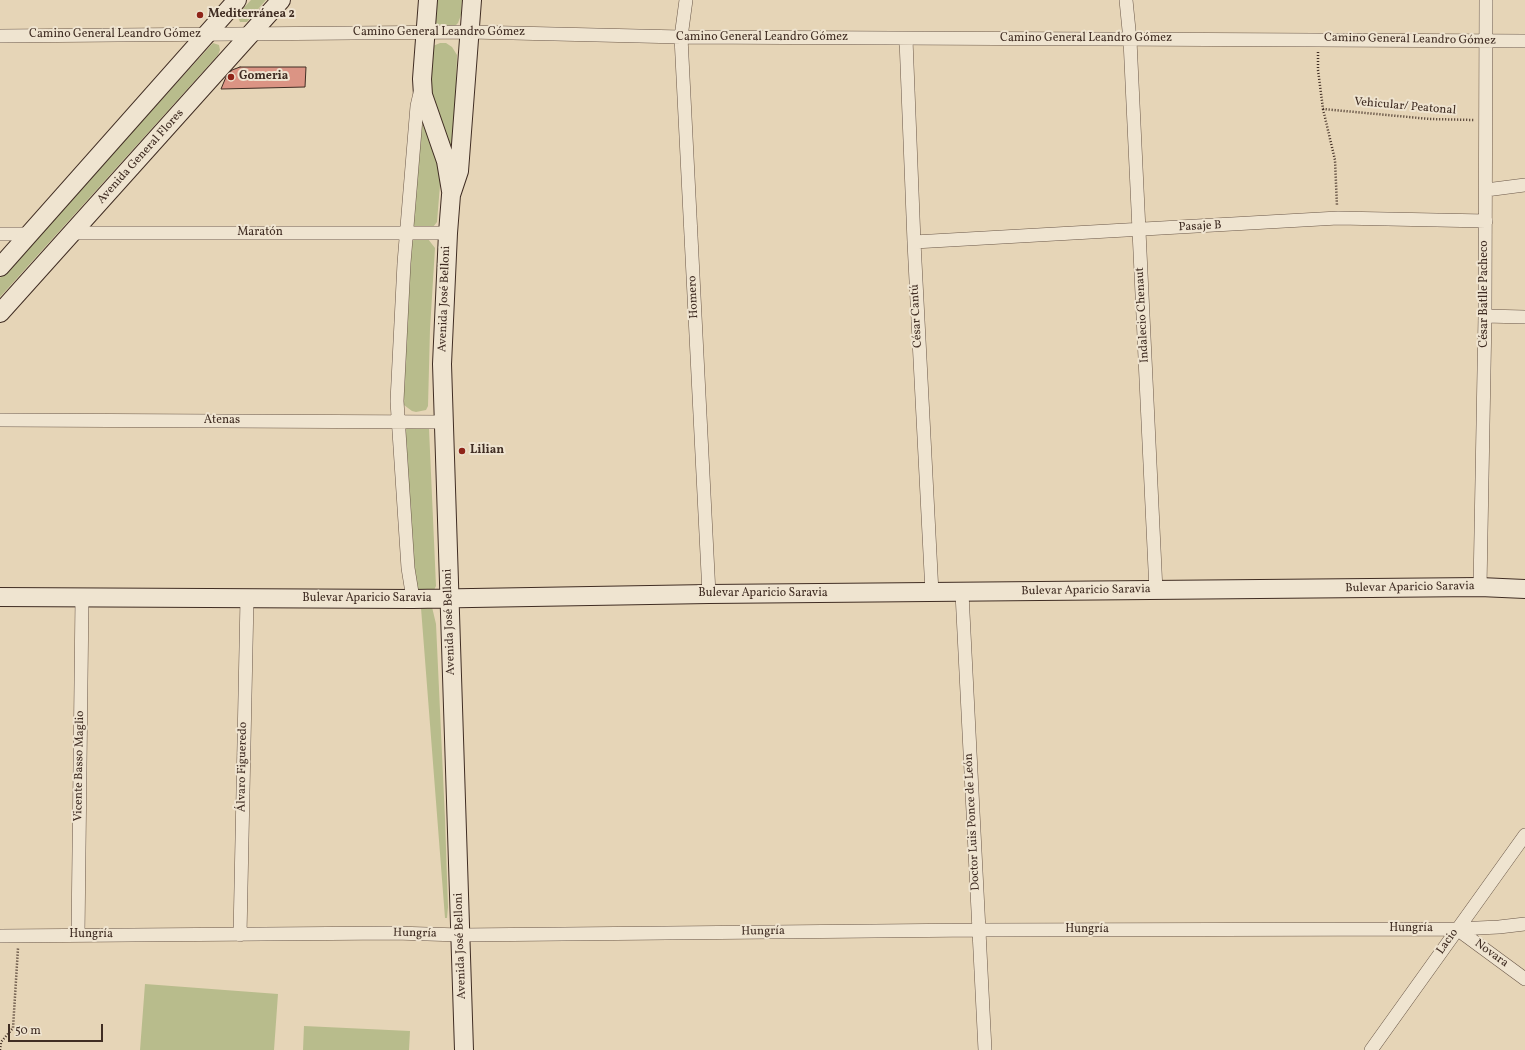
<!DOCTYPE html>
<meta charset="utf-8">
<style>
body{margin:0}
#map{position:relative;width:1525px;height:1050px;overflow:hidden;background:#e6d5b7;font-family:Vollkorn,serif}
canvas{display:block}
.scale{position:absolute;left:8px;top:1024px;width:95px;height:18px;box-sizing:border-box;border:2px solid #402d23;border-top:0;padding-left:5px;font-size:12px;line-height:14px;white-space:nowrap;color:#402d23;-webkit-text-stroke:3px #efe4d0;paint-order:stroke}
</style>
<div id="map">
<canvas width="1525" height="1050"></canvas>
<div class="scale">50 m</div>
</div>
<script>
const c = document.querySelector('canvas').getContext('2d');
c.lineJoin = 'round';
function fillPath(path, color) { c.fillStyle = color; c.fill(path, 'evenodd'); }
const shape = rows => new Path2D(rows.map(r => 'M' + r).join(''));
function stroke(path, color, width, dash) { c.strokeStyle = color; c.lineWidth = width; c.lineCap = dash ? 'butt' : 'round'; c.setLineDash(dash || []); c.stroke(path); }
function write(font, color, halo, rows, align = 'center') {
  c.font = font + ' Vollkorn,serif'; c.lineWidth = 4; c.setLineDash([]); c.textBaseline = 'middle'; c.strokeStyle = halo; c.fillStyle = color; for (const [text, x, y, turn = 0] of rows) {
    c.save(); c.translate(x, y); c.rotate((+turn || 0) * Math.PI / 180); c.textAlign = isNaN(turn) ? turn : align; if (halo) c.strokeText(text, 0, 0); c.fillText(text, 0, 0); c.restore();
  }
}
fillPath(shape([
 [251,0,266,0,247,22,240,22,238,17,239,13],
 [432,0,462,0,461,15,458,23,454,27,439,27,436,25,433,21],
 [213,43,219,45,220,50,218,55,0,297,0,278],
 [440,43,446,43,452,47,457,55,453,182,448,140,429,98,433,46],
 [422,124,433,146,441,173,437,222,433,227,414,227,412,224],
 [417,238,428,239,435,248,430,329,428,406,426,410,416,412,412,411,404,405,402,397,411,250,412,241],
 [427,427,429,429,436,586,434,590,422,591,418,589,415,581,403,441,405,430,407,428],
 [432,607,436,624,445,819,448,907,447,918,445,918,421,608],
 [145,984,278,994,274,1050,140,1050],
 [304,1026,410,1031,409,1050,303,1050]
]), '#b8bc8c');
const building = shape([
 [240,67,306,67,305,87,221,89,226,77,232,70,240,67]
]);
fillPath(building, '#db9484');
stroke(building, '#402d23', 1);
const street = shape([
 [686,0,681,37,709,594],
 [1126,0,1130,40,1156,591],
 [0,36,471,32,681,37,1525,41],
 [906,39,914,242,932,593],
 [1486,190,1525,185],
 [73,233,448,233],
 [0,234,31,234],
 [914,242,1338,218,1486,221],
 [1485,316,1525,317],
 [0,420,443,422],
 [1480,587,1485,316,1486,0],
 [962,593,985,1050],
 [413,599,408,568,397,401,404,263,417,106,421,89],
 [1457,929,1525,979],
 [78,935,82,598],
 [240,935,247,599],
 [0,936,395,933,460,935,978,930,1457,929,1499,927,1525,924],
 [1371,1050,1525,835]
]);
const secondary = shape([
 [428,0,422,79,423,95,446,161,451,191],
 [0,267,237,0],
 [0,313,281,0],
 [0,597,413,599,709,594,1480,587,1525,589],
 [464,1050,442,364,448,233,451,195,459,171,472,0]
]);
stroke(street, '#6a5748', 14);
stroke(secondary, '#402d23', 20);
stroke(shape([
 [1318,52,1318,70,1323,109,1430,119,1474,120],
 [1323,109,1335,160,1337,206],
 [0,1050,1,1042,13,1028,18,948]
]), '#402d23', 2.5, [1, 2]);
stroke(street, '#efe4d0', 13);
stroke(secondary, '#efe4d0', 18);
for (const [x, y, r, color] of [
 [200,15,4,"#8f2418"],
 [231,77,4,"#8f2418"],
 [462,451,4,"#8f2418"]
]) { const dot = new Path2D(); dot.arc(x, y, r, 0, 2 * Math.PI); c.fillStyle = color; c.fill(dot); stroke(dot, '#efe4d0', 1.5); }
write('bold 12px', '#402d23', '#efe4d0', [
 ["Mediterránea 2",208,15],
 ["Gomeria",239,77],
 ["Lilian",470,451]
], 'left');
write('12px', '#402d23', '#efe4d0', [
 ["Camino General Leandro Gómez",439,33],
 ["Camino General Leandro Gómez",115,35],
 ["Camino General Leandro Gómez",762,38],
 ["Camino General Leandro Gómez",1086,39],
 ["Camino General Leandro Gómez",1410,40,1],
 ["Vehicular/ Peatonal",1405,107,5],
 ["Avenida General Flores",141,157,-48],
 ["Pasaje B",1200,227,-3],
 ["Maratón",260,233],
 ["César Batlle Pacheco",1485,294,-90],
 ["Homero",694,297,-93],
 ["Avenida José Belloni",445,299,-88],
 ["Indalecio Chenaut",1143,315,-93],
 ["César Cantú",917,316,-93],
 ["Atenas",222,421],
 ["Bulevar Aparicio Saravia",1410,588,-1],
 ["Bulevar Aparicio Saravia",1086,591,-1],
 ["Bulevar Aparicio Saravia",763,594],
 ["Bulevar Aparicio Saravia",367,599],
 ["Avenida José Belloni",450,622,-92],
 ["Vicente Basso Maglio",80,766,-89],
 ["Álvaro Figueredo",243,767,-89],
 ["Doctor Luis Ponce de León",973,822,-93],
 ["Hungría",1411,929],
 ["Hungría",1087,930],
 ["Hungría",763,932,-1],
 ["Hungría",415,934,1],
 ["Hungría",91,935],
 ["Lacio",1448,942,-55],
 ["Avenida José Belloni",461,946,-92],
 ["Novara",1491,954,36]
]);
</script>
